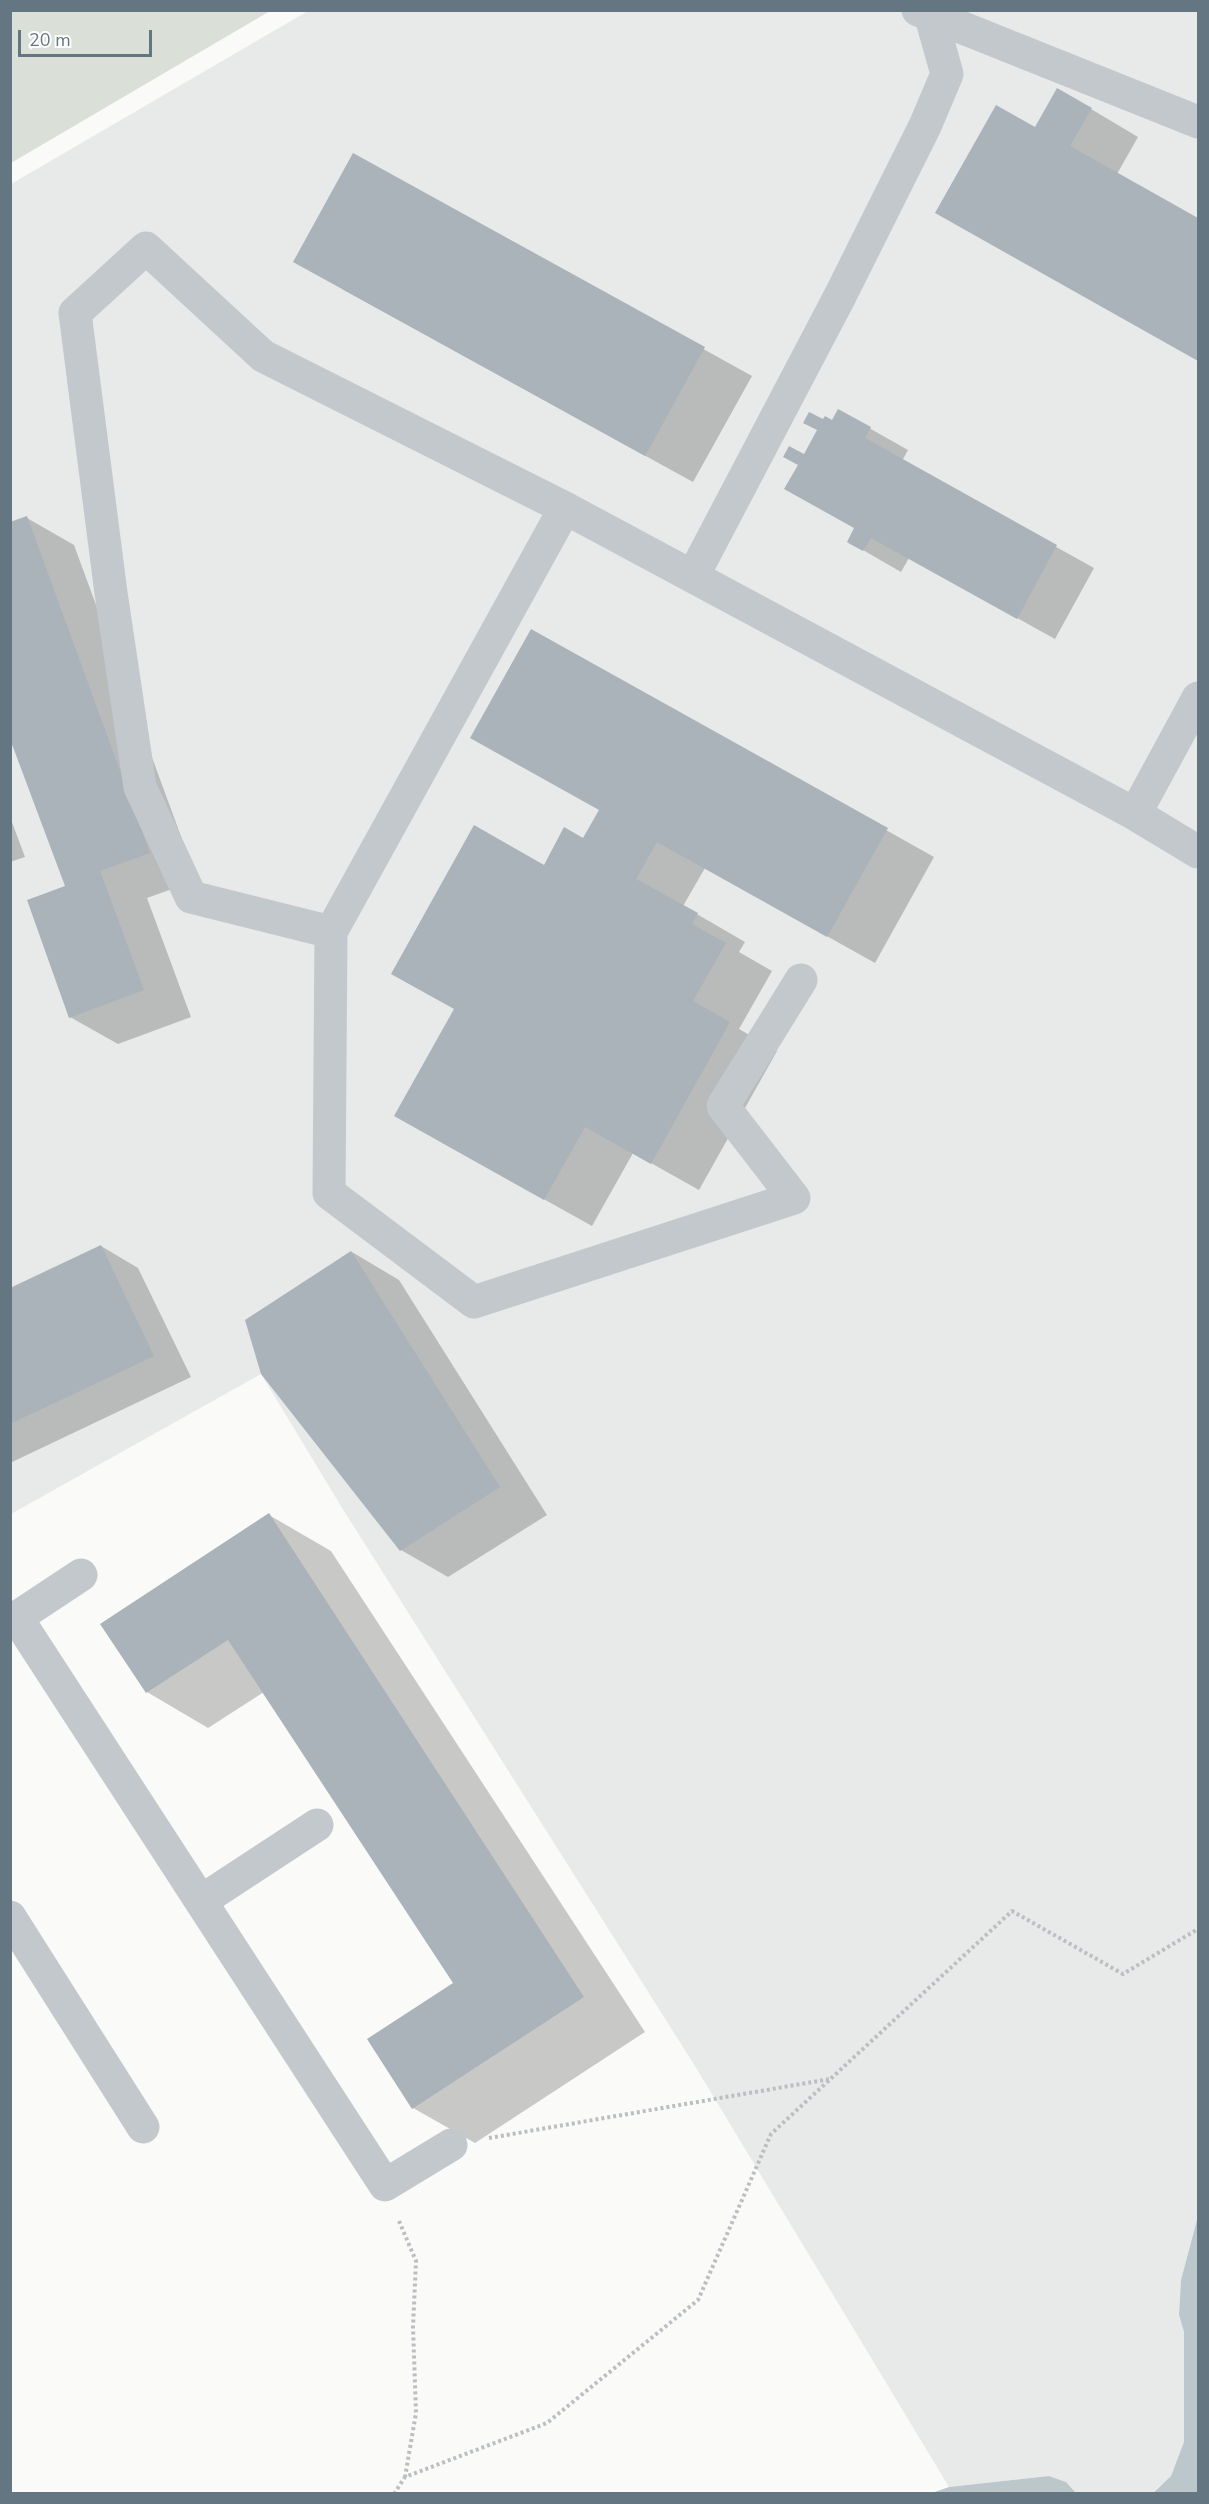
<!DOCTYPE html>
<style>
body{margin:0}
#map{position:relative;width:1209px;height:2504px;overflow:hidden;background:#fafaf8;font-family:"Nunito Sans",sans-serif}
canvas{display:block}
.frame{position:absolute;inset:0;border:12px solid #657683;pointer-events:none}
.scale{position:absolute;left:18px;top:30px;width:134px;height:27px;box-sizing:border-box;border:3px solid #657683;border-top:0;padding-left:8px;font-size:18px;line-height:21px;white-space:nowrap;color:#657683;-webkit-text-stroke:4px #fff;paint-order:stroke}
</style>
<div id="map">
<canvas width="1209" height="2504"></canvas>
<div class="frame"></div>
<div class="scale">20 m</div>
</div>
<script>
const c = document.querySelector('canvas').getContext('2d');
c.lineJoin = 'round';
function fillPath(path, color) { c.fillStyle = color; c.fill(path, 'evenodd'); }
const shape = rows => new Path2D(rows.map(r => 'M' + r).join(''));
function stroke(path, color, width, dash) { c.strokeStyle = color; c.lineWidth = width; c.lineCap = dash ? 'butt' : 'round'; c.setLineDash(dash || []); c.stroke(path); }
fillPath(shape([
 [308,11,1198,11,1198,2216,1181,2280,1179,2315,1184,2332,1184,2442,1171,2476,1152,2493,1076,2493,1066,2482,1049,2476,949,2487,695,2066,344,1511,261,1374,11,1514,11,184]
]), '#e8e9e9');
fillPath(shape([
 [11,10,270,10,270,11,11,163]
]), '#dadfd7');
fillPath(shape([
 [1198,2216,1198,2493,1148,2493,1153,2493,1171,2476,1184,2442,1184,2332,1179,2315,1181,2280],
 [1049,2476,1066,2482,1076,2493,932,2493,949,2487]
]), '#bbc7cb');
fillPath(shape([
 [1091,109,1138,137,1117,174,1198,220,1198,360,985,239,1035,129],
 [354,155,752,376,693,482,342,289],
 [839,411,908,450,902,461,1094,568,1055,639,909,558,901,572,849,542,856,528,804,456,824,422,832,422],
 [27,518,74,545,197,880,147,898,191,1017,118,1044,70,1017,66,887],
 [532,631,934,857,875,963,705,868,683,906,745,942,739,952,772,971,739,1029,777,1051,699,1190,633,1153,592,1226,443,1143,456,1010,545,867,584,840,601,810],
 [10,817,25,857,10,862],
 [101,1246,138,1268,191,1377,10,1463,10,1290],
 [352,1252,399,1280,547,1515,448,1577,401,1550],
 [269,1515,331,1551,645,2032,475,2143,413,2108,455,1984,264,1692,208,1728,147,1692]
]), '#0003');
fillPath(shape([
 [1057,88,1092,108,1070,146,1198,218,1198,361,935,213,996,105,1035,127],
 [353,153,705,347,645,456,293,262],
 [838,409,871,427,865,438,1057,545,1017,619,871,538,863,551,850,544,847,542,854,528,784,489,798,465,783,457,789,446,804,454,817,430,803,423,809,412,823,419,825,416,832,420],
 [27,516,150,853,100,871,144,990,69,1018,27,900,65,886,10,739,10,522],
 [531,629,888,828,827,937,657,842,636,879,698,913,692,924,726,943,693,1001,730,1022,651,1164,585,1127,544,1200,394,1116,454,1009,391,974,474,825,544,865,564,827,583,838,599,810,470,738],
 [101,1245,154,1356,10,1424,10,1288],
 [351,1251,500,1487,400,1551,261,1374,245,1320],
 [269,1513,584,1997,412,2109,367,2039,453,1983,228,1640,146,1693,100,1624]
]), '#aab3b9');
stroke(shape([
 [489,2138,830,2079],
 [399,2221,416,2261,413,2327,416,2413,405,2477],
 [394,2494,405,2477,547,2423,698,2300,771,2134,1012,1911,1123,1974,1198,1929]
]), '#bbbfc2', 4, [3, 3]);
stroke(shape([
 [918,10,1198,122],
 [565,508,331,932,191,897,140,787,111,593,75,313,146,248,263,356,565,508,1135,814,1198,698],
 [693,576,839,298,925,126,947,74,931,17],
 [1135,814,1198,852],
 [331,932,329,1193,474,1302,794,1198,723,1106,801,980],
 [17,1618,385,2185,451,2145],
 [10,1622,81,1575],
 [201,1901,317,1825],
 [10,1917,143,2127]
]), '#c3c8cc', 33);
</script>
